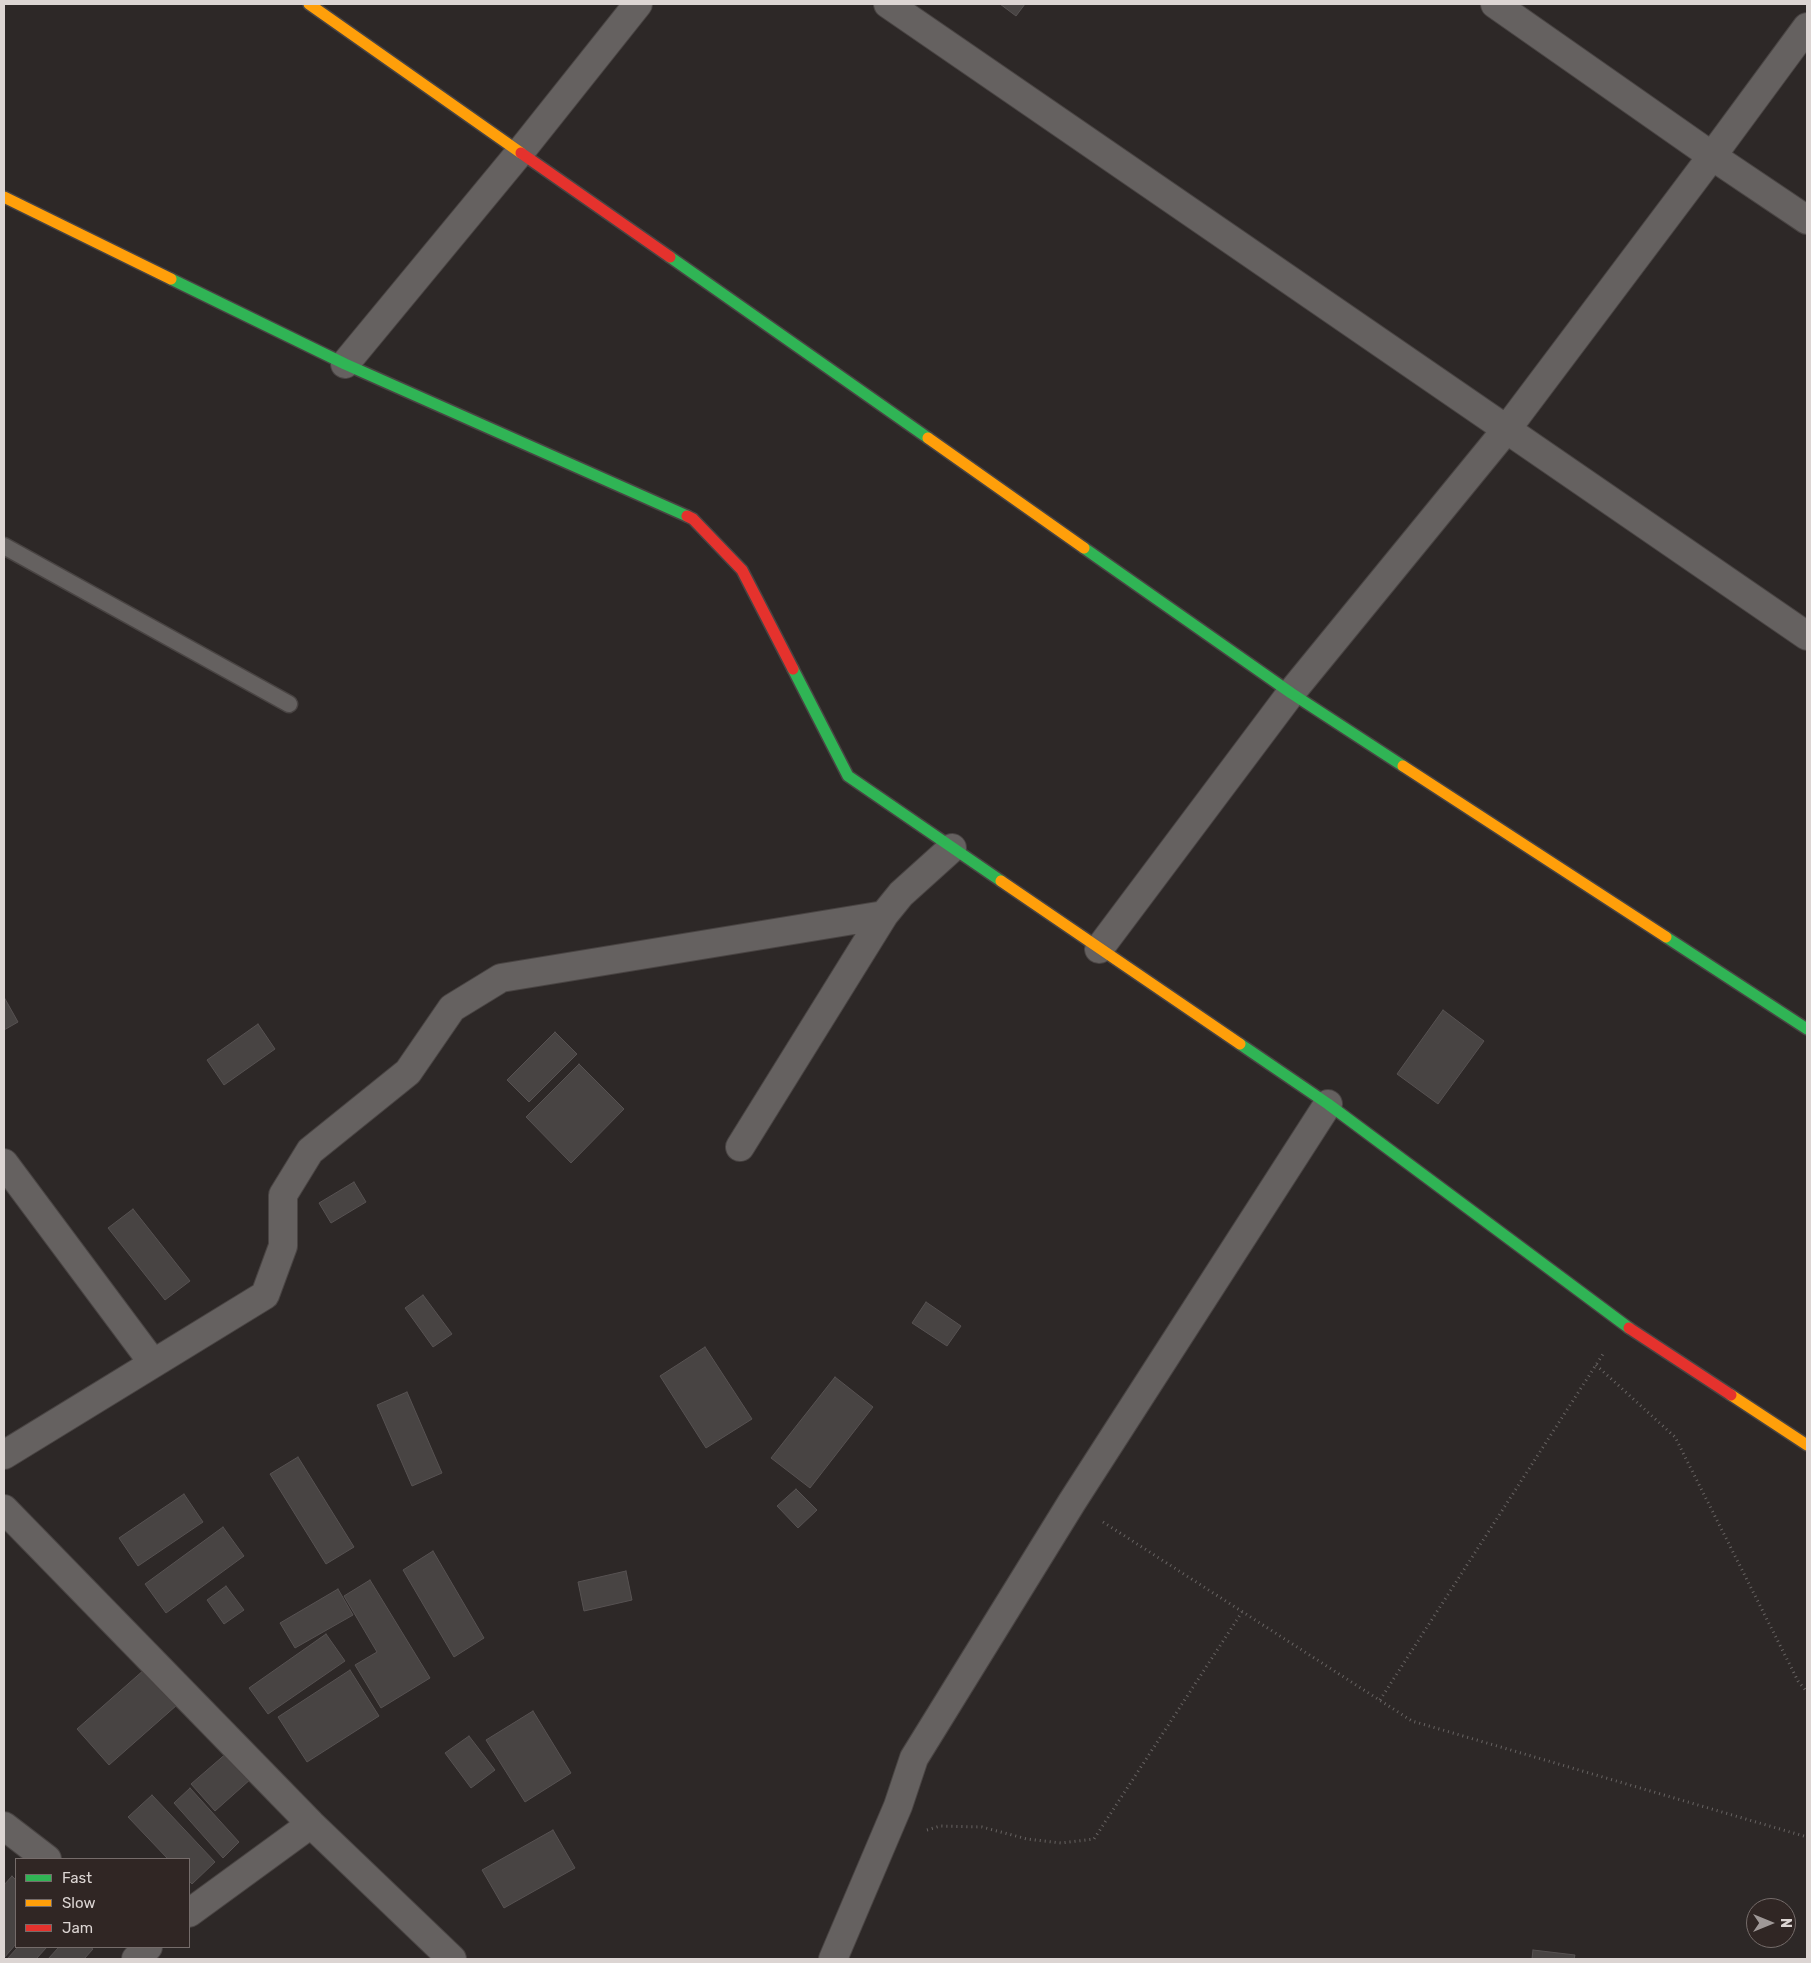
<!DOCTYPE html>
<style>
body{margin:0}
#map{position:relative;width:1811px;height:1963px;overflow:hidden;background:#2d2827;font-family:Rubik,sans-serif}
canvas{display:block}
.frame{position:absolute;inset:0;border:5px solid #dcd5d3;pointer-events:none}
.legend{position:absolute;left:15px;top:1858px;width:175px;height:90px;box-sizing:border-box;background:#302624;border:1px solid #756c6a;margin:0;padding:6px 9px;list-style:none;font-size:15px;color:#dcd5d3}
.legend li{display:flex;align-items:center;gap:10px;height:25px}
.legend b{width:25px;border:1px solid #756c6a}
.north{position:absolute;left:1746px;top:1898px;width:50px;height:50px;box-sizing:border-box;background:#302624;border:1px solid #756c6a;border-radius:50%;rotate:90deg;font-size:14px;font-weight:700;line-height:20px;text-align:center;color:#dcd5d3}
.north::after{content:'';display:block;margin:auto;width:18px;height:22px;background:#9f9897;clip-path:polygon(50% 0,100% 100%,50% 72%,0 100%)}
</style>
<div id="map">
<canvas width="1811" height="1963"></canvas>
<div class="frame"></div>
<ul class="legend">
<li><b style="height:6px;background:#30b455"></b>Fast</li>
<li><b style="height:6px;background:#ff9f0a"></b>Slow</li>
<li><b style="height:6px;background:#e5322d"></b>Jam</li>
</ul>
<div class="north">N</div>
</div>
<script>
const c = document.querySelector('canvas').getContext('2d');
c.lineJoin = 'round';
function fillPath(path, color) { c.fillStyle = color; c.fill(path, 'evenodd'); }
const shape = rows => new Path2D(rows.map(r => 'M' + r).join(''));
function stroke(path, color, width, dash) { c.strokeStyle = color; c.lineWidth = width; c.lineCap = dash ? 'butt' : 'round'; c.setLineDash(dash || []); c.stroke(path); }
const building = shape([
 [1000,4,1025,4,1016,16,1000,4],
 [4,997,18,1022,4,1030,4,997],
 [1443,1010,1484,1041,1438,1104,1397,1074,1443,1010],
 [258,1024,275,1049,224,1085,207,1060,258,1024],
 [555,1032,577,1054,529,1102,507,1080,555,1032],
 [579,1064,624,1109,571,1163,526,1117,579,1064],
 [354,1182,366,1202,331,1223,319,1203,354,1182],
 [133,1209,190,1281,165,1300,108,1228,133,1209],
 [423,1295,452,1334,433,1347,405,1308,423,1295],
 [926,1302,961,1326,947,1346,912,1323,926,1302],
 [705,1347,752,1419,706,1448,660,1376,705,1347],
 [835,1377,873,1407,810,1488,771,1458,835,1377],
 [407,1392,442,1473,412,1486,377,1405,407,1392],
 [298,1457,354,1547,326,1564,270,1474,298,1457],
 [796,1489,817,1510,798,1528,777,1506,796,1489],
 [184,1494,203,1522,138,1566,119,1538,184,1494],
 [223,1527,244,1556,166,1613,145,1584,223,1527],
 [433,1551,484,1638,454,1657,403,1570,433,1551],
 [626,1571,632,1600,584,1611,578,1582,626,1571],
 [370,1580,430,1678,381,1708,355,1665,377,1652,344,1596,370,1580],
 [226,1586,244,1610,224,1624,207,1600,226,1586],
 [338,1589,353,1615,295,1648,280,1623,338,1589],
 [326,1634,345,1661,268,1714,249,1688,326,1634],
 [145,1669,177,1705,109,1765,77,1729,145,1669],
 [350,1670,379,1716,307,1762,278,1717,350,1670],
 [533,1711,571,1773,525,1802,486,1740,533,1711],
 [469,1736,495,1770,471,1788,445,1753,469,1736],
 [228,1752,252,1778,215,1811,191,1784,228,1752],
 [190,1788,239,1842,223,1858,174,1803,190,1788],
 [152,1795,215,1862,192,1884,189,1881,189,1859,168,1859,128,1817,152,1795],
 [553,1830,575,1868,504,1908,482,1870,553,1830],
 [12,1876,16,1880,16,1944,4,1958,4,1885,12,1876],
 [18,1947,47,1947,36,1959,7,1959,18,1947],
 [59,1947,90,1947,93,1949,84,1959,48,1959,59,1947],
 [1533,1950,1575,1955,1574,1959,1532,1959,1533,1950]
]);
fillPath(building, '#484443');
stroke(building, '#575252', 1);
const lane = shape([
 [4,546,289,704]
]);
const street = shape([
 [888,4,1807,636],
 [1495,4,1712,156,1807,220],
 [345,364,521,151,638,4],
 [1099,949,1291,693,1506,430,1712,156,1807,27],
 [740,1147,884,915],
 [4,1163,153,1363],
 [4,1455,265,1295,283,1246,283,1195,310,1151,408,1072,452,1008,501,978,884,915,901,894,952,848],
 [4,1509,311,1824,452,1959],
 [4,1826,47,1859],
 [189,1913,311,1824],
 [136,1959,148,1947],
 [833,1959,898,1806,914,1758,1072,1502,1328,1104]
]);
const fast = shape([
 [670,257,928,438],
 [171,279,345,364,687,516],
 [1084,548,1291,693,1403,766],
 [793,669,848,776,1001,881],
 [1666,937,1807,1029],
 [1240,1044,1328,1104,1629,1328]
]);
const slow = shape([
 [309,4,521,153],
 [4,197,171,279],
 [928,438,1084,548],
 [1403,766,1666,937],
 [1001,881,1240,1044],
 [1731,1395,1807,1445]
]);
const jam = shape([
 [521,153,670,257],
 [687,516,693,519,742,570,793,669],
 [1629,1328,1731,1395]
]);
stroke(lane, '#494443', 19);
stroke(street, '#494443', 30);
stroke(fast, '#494443', 14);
stroke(slow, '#494443', 14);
stroke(jam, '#494443', 14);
stroke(shape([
 [1596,1365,1675,1437,1798,1681,1807,1692],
 [1103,1522,1412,1721,1807,1837],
 [1380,1700,1603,1354],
 [927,1830,940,1826,982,1827,1027,1839,1061,1843,1094,1839,1242,1612]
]), '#686463', 3, [1, 4]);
stroke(lane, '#656160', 16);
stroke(street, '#656160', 28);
stroke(fast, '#30b455', 11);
stroke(slow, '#ff9f0a', 11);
stroke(jam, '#e5322d', 11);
</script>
